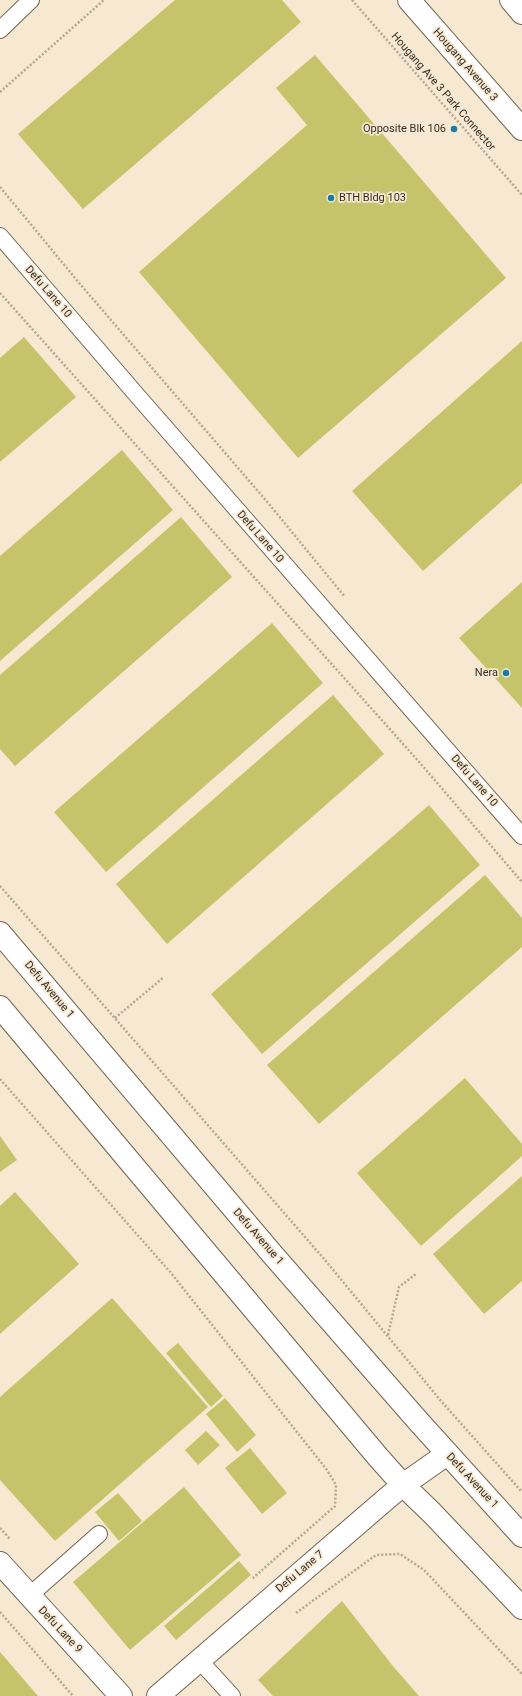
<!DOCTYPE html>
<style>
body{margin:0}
canvas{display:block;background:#f7e8d1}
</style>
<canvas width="522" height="1696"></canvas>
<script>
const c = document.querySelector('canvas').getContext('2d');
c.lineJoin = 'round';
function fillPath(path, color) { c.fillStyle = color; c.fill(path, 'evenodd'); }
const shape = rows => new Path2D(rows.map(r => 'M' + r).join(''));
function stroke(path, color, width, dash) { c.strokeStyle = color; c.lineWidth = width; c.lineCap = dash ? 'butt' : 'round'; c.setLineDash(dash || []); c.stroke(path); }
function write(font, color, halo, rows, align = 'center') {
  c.font = font + ' Roboto,sans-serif'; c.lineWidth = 3.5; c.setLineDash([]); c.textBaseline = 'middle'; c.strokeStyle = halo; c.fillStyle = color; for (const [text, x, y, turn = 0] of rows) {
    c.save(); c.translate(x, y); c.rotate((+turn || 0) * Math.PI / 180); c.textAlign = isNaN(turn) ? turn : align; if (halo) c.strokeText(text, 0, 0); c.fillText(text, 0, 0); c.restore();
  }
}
fillPath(shape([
 [175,0,282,0,301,22,83,209,18,134],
 [315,55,506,278,298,458,139,272,307,125,276,88],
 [24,337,76,397,0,462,0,358],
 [522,341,522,483,423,571,352,491],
 [122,450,173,510,0,661,0,556],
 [181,517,232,577,15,766,0,749,0,675],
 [522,582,522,708,459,638],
 [272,623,323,683,106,872,54,812],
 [333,695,384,754,167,944,116,884],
 [429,805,480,865,262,1054,211,994],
 [485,875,522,918,522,947,319,1124,267,1065],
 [465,1078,522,1144,522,1156,421,1246,357,1173],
 [0,1136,17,1160,0,1172],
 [522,1176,522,1281,484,1314,433,1254],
 [15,1192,79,1264,0,1334,0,1206],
 [112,1298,208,1407,55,1541,0,1480,0,1397],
 [178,1343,223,1396,211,1407,166,1353],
 [225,1398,256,1435,237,1452,206,1414],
 [206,1431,220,1445,198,1465,185,1450],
 [250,1448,287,1493,262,1514,225,1468],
 [184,1487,241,1555,130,1650,73,1582],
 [118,1493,142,1521,119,1541,95,1512],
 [239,1561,251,1575,176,1640,164,1626],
 [342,1601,392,1665,419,1696,273,1696,258,1680],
 [0,1652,38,1696,0,1696]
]), '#c5c46b');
const service = shape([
 [0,30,31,0],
 [0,236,135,393,522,836],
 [29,1596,99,1534],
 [199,1660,232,1696]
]);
const minor = shape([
 [0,1563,121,1696],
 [158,1696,385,1500,403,1485,447,1454]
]);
const secondary = shape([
 [0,933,273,1255,419,1422,522,1536],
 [0,1007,378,1457,403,1485,432,1513,522,1608]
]);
const trunk = shape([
 [409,0,522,129],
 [511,0,522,13]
]);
stroke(service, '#726451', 18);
stroke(minor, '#726451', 24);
stroke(secondary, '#726451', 24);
stroke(trunk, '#726451', 24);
stroke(shape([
 [352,0,522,195],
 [0,92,104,0],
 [0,187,80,284,269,504,345,597],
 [0,293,421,764,522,882],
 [0,886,325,1260,441,1401,522,1492],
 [115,1018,164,977],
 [0,1079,171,1273,327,1470,336,1485,335,1506,253,1578],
 [388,1335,399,1287,416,1274],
 [0,1528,10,1539],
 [0,1612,73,1696],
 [296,1613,376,1555,400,1554,424,1570,522,1674]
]), '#b2a695', 2.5, [2, 2]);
stroke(service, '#fff', 16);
stroke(minor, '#fff', 22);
stroke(secondary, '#fff', 22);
stroke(trunk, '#fff', 22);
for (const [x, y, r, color] of [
 [454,129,4,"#177ca7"],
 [331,198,4,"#177ca7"],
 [506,673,4,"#177ca7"]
]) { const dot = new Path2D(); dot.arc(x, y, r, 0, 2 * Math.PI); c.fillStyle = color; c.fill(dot); stroke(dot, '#f7e8d1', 1.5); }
write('11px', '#342e26', '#f7e8d1', [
 ["Hougang Avenue 3",465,65,49],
 ["Hougang Ave 3 Park Connector",443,92,49],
 ["Defu Lane 10",48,292,49],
 ["Defu Lane 10",260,537,49],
 ["Defu Lane 10",474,781,49],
 ["Defu Avenue 1",49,990,50],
 ["Defu Avenue 1",258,1237,49],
 ["Defu Avenue 1",472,1481,47],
 ["Defu Lane 7",300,1572,-40],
 ["Defu Lane 9",60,1630,47]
]);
write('11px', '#342e26', '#f7e8d1', [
 ["Opposite Blk 106",446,129],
 ["BTH Bldg 103",339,198,"left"],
 ["Nera",498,673]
], 'right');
</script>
